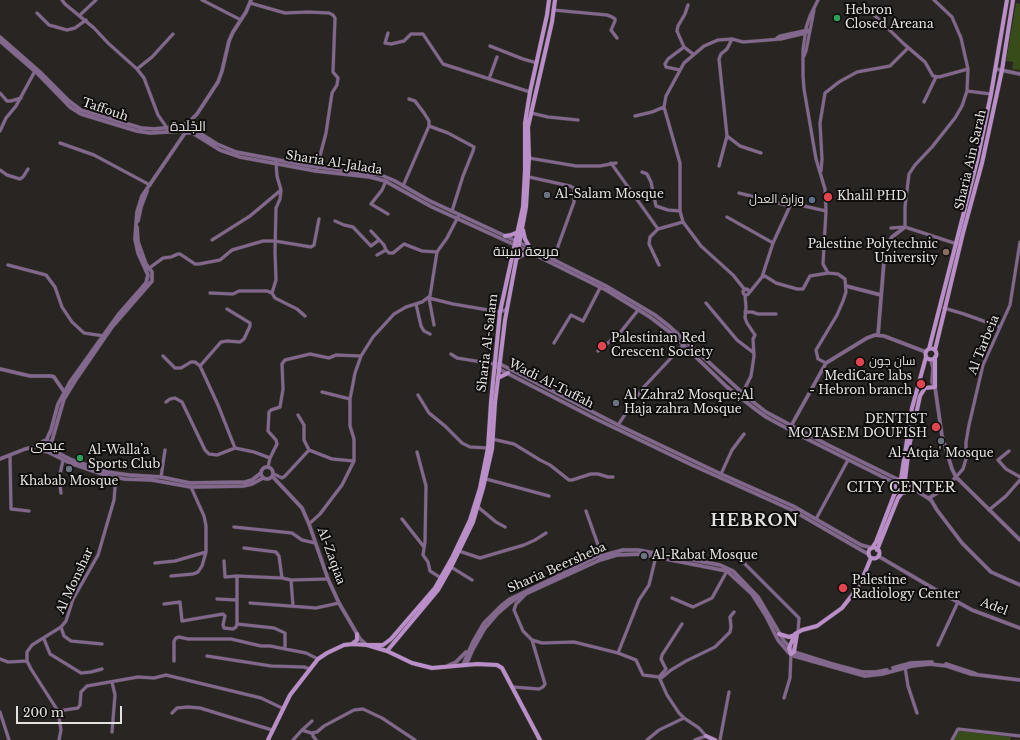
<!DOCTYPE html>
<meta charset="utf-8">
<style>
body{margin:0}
#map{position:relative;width:1020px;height:740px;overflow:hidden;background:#282522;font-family:"Libre Baskerville",serif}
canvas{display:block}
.scale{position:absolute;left:16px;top:706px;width:106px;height:18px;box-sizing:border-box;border:2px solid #e4e2e1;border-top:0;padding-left:5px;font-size:12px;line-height:14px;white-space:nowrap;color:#e4e2e1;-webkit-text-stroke:3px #0f0e0d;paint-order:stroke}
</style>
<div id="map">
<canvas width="1020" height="740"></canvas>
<div class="scale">200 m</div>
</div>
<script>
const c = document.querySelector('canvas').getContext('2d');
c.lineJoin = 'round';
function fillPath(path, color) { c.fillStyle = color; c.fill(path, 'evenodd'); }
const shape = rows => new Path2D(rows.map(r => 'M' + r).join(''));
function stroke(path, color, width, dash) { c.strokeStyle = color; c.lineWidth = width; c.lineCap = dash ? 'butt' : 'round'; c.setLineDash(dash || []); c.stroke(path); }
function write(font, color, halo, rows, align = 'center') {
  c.font = font + ' "Libre Baskerville",Cairo,serif'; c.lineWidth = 4; c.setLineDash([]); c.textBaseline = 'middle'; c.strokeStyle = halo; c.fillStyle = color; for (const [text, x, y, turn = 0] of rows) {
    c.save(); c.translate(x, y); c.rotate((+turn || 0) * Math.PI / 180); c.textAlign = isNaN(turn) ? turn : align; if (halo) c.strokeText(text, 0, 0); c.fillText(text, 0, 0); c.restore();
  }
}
fillPath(shape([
 [1016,3,1020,4,1020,70,1012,69,1013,62,1006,61],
 [959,731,965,731,1011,737,1010,740,953,740]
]), '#384c1a');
const minor = shape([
 [62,0,65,4,94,28,108,43,137,69,144,78,158,115,167,128,167,132],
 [202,0,241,20],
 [818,0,810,16,806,28,803,50,803,76,804,89,816,159,825,189,826,211,823,264,828,273],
 [250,3,285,13,308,12,329,13,333,15,335,18,333,72,338,78,337,85,332,93,326,133,316,171],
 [688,5,685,14,678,26,677,31,684,47,693,54],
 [868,9,904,44,925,62,933,76,939,77,968,69],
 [553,10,607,15,612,17,615,19,615,21,611,30,617,38],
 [37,13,49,25,67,30,75,28,86,20],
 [80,15,96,0],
 [388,33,385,43,391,44,404,41,411,34,423,34,443,64,530,92],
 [777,38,780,36,808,30],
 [490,46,523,59,537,63],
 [804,56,806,51,814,10],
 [137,69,152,57,173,34],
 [680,70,666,67,665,64,668,59,684,47],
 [489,79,497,57],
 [967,91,991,94],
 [0,93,7,101,11,101,21,98],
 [924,102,936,77],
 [531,113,548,117,578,120],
 [635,116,652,112,664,107],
 [429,126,448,133,474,147,473,151,463,176,452,211],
 [0,131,6,118,16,106,35,71],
 [727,136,740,146,761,153],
 [60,143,94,155,150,185],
 [529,158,576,166,600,166,616,163],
 [276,162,277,176,281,190,280,199,276,208,275,252,276,280,272,293,275,298,297,309,305,316],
 [611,163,658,229],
 [719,166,727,136,719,59,721,54,727,49,732,39],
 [0,170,7,175,20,179,23,177,28,169],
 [821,171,822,159,820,123,825,93,839,82,857,72,890,66,908,48],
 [642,172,647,174,651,182,656,206,668,210,680,211],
 [529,177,570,186,574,188,574,202,553,260],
 [386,181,382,190,371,204,388,214],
 [403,186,429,126,429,121,424,113,415,101,409,99],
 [739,193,790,206],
 [727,217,773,243],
 [335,221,344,225,353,227,371,246,379,240],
 [905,227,905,207,909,174,915,165,932,147,955,118,962,106,967,91,968,69,961,38,952,17,934,0],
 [891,228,905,227,957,244],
 [371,231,384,245,386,250],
 [212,240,250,216,281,190],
 [377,255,386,250,389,253,393,253,404,244,422,251,437,252],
 [8,265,46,275,55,287,62,307,72,322,84,333,104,336],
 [659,265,649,244,650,237,658,229,683,222],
 [148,269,163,258,171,257,178,254,180,254,195,264,199,264,220,260,232,250,263,241,275,241,311,247,314,245,319,219],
 [762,277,765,276,776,283,797,289,803,289,810,276,828,273,838,274,845,279,846,292,843,301,837,315,816,350,818,359,826,363],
 '743 292a3 3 0 1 1 6 0a3 3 0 1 1-6 0Z',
 [745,290,733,275,701,246,683,222,680,211,680,163,664,107,666,96,684,63,704,46,718,40,732,39,743,42,756,41,781,39,806,33,809,30],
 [210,293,233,294,239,291,267,291,272,293],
 [749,293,762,277,773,243,790,206,795,204,826,211],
 [706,303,737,340,754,353],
 [416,304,421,326,424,331,430,334],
 [944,308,964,314,1000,327],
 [745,312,752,312,758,314,776,314],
 [434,325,429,298,453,304,500,312,507,309],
 [554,343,571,315,583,321,600,288],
 [598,351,619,334,639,309],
 [451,354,457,358,494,364],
 [163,356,175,368,181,368,191,362,195,362,200,366,218,405,235,448],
 [200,366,221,342,227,341,240,342,244,339,250,326,250,323,227,309],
 [322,392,350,399],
 [742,394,751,376,754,356,753,339,755,335,747,323,745,318,746,307,745,295],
 [418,395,429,413,445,426,462,443,470,447,488,448],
 [166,402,170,399,175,398,182,402,205,450,209,454,217,455,235,448,254,452,270,458,268,467],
 [298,415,304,425,304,440,309,450,332,459,354,461],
 [618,425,642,389,686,342],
 [492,439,514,444,540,460,550,465,569,480,572,480,591,474,598,474,608,477,613,477],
 [1009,451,998,460,1006,469,1020,477],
 [417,452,426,486,425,542,423,555,428,562,430,571,441,578],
 [10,455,11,509,29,511],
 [270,458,277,444,276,440,268,431,269,412,271,410,280,407,283,389,282,364,285,360,310,354,329,358,336,355,361,356],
 [274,474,282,478,285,476,309,450],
 [721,474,732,450,744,434],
 [161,477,165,450],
 [956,477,963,469,966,459,966,442,969,425,983,365,1010,305,1020,242],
 [486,479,549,496],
 [61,493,59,479,63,460],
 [478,507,496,522,505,527],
 [989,510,1006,496,1020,480],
 [586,511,602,556],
 [402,519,424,547],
 [816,519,848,460],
 [309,524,320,514,342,485,354,461,354,439,350,426,350,399,355,373,361,356,373,337,394,314,406,307,422,302,430,296,437,252,447,238,459,215],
 [234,527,292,533,302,540,315,543],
 [244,548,276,552,279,556,282,578],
 [459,551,480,558,524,545,535,540,546,533],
 [656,556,649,585,639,600,618,653,636,660,643,675,659,677,667,695,679,713,684,718,699,728,706,736],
 [224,561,225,577,237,576,282,578,291,580,328,579],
 [155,563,175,561,206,552],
 [744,563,799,618,798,632],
 [451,567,472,580],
 [171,576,193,574,198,572,202,566,206,552,206,526,204,516,191,487],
 [291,580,293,606],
 [525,595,516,604,514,610,523,631,532,640,542,643,574,642,618,653],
 [672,598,693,607,712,598,727,571],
 [217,599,237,600],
 [250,603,316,608,339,603],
 [164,604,180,602,182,621,223,614,225,616,223,625,224,628,233,629,236,627,237,624,237,576],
 [237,624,274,628,285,633,285,649],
 [61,627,64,636,71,641,102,644],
 [44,639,50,654,81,673,91,672,102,669],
 [938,645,958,602],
 [207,656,271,666,304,667,310,669],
 [0,659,8,662,27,661],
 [174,661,174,641,176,638,179,637,188,639,231,639,261,646,270,646,306,653,318,659],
 [905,667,908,686,917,713],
 [659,677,666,669,661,659,662,655,682,624],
 [660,679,671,670,686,661,715,647,730,632,731,627,730,617,734,612],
 [112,682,115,695,112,732],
 [513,687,539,689,543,687,545,684,532,640],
 [784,698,790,678,791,654],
 [58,711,78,708,80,705,81,692,87,686,138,677,154,678,166,675,261,698,282,708],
 [0,712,9,740],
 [172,713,177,708,188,707,200,708,272,730],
 [302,730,311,733,317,732,324,726,354,710,363,709,382,718,415,740],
 [313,733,313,736,316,740],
 [59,740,61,730,58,711,31,669,27,661,27,652,32,645,61,627,66,621,73,599,98,555,114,500,116,476],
 [293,740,302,730,312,721],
 [647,740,659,730,684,718],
 [695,740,706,736],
 [720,740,729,692],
 [952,740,958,729,1020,736]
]);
const tertiary = shape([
 [0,37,40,72,69,101,81,110,141,128,154,129,183,126],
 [0,41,38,74,70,107,81,114,137,131,150,133,183,131],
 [996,69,1020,74],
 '183 128a5 5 0 1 1 10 0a5 5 0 1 1-10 0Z',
 [188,123,197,114,218,82,222,71,229,41,233,32,246,12,251,0],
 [193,129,217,144,236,152,310,166,381,175,395,181,428,200,516,241,606,286,655,315,669,326,747,397,766,412,828,445,899,480],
 [191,132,220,150,240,157,316,171,370,177,385,181,432,207,515,245,606,290,650,317,671,333,727,387,755,409,766,417,803,437,895,483],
 [138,221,141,207,147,191],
 [846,286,881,295],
 [878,335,885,249,892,237,905,227],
 [931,360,933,368,932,382,935,387,942,436,952,469,956,477,1020,540],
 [494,364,500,364,618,425,721,474,793,506,861,545,872,548],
 [494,364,499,369,592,417,692,465,792,510,868,554],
 [0,369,30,376,51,376,54,377,65,393],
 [791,426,826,363,867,338,875,335,884,336,926,352],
 '40.5 446a5.5 5.5 0 1 1 11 0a5.5 5.5 0 1 1-11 0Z',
 [46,441,51,430,58,404,70,382,118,315,146,283,148,275,138,253,135,239,137,212,142,196,185,133],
 [51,444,64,399,75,381,112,327,152,281,152,272,146,264,138,242,137,227],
 [51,447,60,454,72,460,107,472,129,475,161,477,190,483,245,482,252,480,261,473],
 [48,452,70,463,108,476,125,479,152,480,191,487,243,486,252,484,263,478],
 [0,459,25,449,40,446],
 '261 473a6 6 0 1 1 12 0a6 6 0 1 1-12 0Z',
 [273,477,302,508,309,524,328,579,339,603,360,639,367,645],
 [909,486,931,500,937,510,962,543,991,572,1020,585],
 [929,498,947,487,956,477],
 [878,556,943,594,972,610,1020,628],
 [946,664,976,674],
 [449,665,456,662,466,652],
 [463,665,473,642,484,623,501,606,510,599,597,557,623,550,638,550,720,565,733,571,758,597,784,641,794,652,832,664,862,672,876,672,887,670],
 [466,665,472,651,485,628,497,614,511,602,521,596,600,560,617,555,640,554,727,571,752,594,766,616,778,640,789,653,794,656,865,676,882,674,912,666,930,664,947,666,971,674,1020,680],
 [893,668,911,663,932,662]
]);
const secondary = shape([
 [523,230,525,239,530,248],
 [505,236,511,235,518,232],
 [517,258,524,254,531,253],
 '925.5 354a5.5 5.5 0 1 1 11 0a5.5 5.5 0 1 1-11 0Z',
 [929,349,977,161,991,94,1007,0],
 [935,350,963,233,982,163,1002,70,1013,0],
 [498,378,508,373],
 [901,479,912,408,926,357],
 '895 486a7 7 0 1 1 14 0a7 7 0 1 1-14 0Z',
 [905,480,909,447,920,396,925,388,935,387,935,357],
 '868.5 553a5.5 5.5 0 1 1 11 0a5.5 5.5 0 1 1-11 0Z',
 [872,548,876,542,896,490],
 [877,550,898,498,902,493],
 [779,634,789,637,795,635],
 [353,643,357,640,357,634],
 [367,645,383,645,391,639,435,588,452,558,470,520,480,488,488,448,491,402,500,312,523,207,525,170,525,123,530,92,547,15,549,0],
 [387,651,438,590,451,567,473,522,483,488,492,449,495,403,505,320,526,207,529,158,528,127,552,22,555,0],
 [791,654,789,648,795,634,802,630,817,626,842,608,853,594,863,577,871,558],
 [791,654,794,652,797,634],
 [706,736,715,740],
 [268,740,290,695,318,659,327,653,344,645,353,644,367,645,387,651,412,663,432,668,477,664,497,665,502,668,540,740]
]);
stroke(minor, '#423f3d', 4);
stroke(tertiary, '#423f3d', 4.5);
stroke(secondary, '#423f3d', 5);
stroke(minor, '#83688d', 3);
stroke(tertiary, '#83688d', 3.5);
stroke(secondary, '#b98ec9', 4);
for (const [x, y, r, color] of [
 [837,18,4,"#2e9e5b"],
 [547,195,4,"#6b7280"],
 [828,197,5,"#e0444e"],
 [812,200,4,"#5c6f8a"],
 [946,252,4,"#8d6e63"],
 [602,346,5,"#e0444e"],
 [860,362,5,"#e0444e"],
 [921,384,5,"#e0444e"],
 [616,403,4,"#6b7280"],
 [936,427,5,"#e0444e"],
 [941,441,4,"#6b7280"],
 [80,458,4,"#2e9e5b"],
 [69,469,4,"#6b7280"],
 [644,556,4,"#6b7280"],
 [843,588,5,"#e0444e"]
]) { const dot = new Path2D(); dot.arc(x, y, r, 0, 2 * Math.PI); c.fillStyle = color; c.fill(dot); stroke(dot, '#0f0e0d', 1.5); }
write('12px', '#e4e2e1', '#0f0e0d', [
 ["Hebron",845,11],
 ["Closed Areana",845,25],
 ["Al-Salam Mosque",555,195],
 ["Khalil PHD",837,197],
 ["وزارة العدل",804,200,"right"],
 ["Palestine Polytechnic",938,245,"right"],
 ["University",938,259,"right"],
 ["Palestinian Red",611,339],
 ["Crescent Society",611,353],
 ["سان جون",869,362],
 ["MediCare labs",912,377,"right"],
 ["- Hebron branch",912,391,"right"],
 ["Al Zahra2 Mosque;Al",624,396],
 ["Haja zahra Mosque",624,410],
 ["DENTIST",927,420,"right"],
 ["MOTASEM DOUFISH",927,434,"right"],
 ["Al-Walla’a",88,451],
 ["Sports Club",88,465],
 ["Al-Atqia' Mosque",941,454,"center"],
 ["Khabab Mosque",69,482,"center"],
 ["Al-Rabat Mosque",652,556],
 ["Palestine",852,581],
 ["Radiology Center",852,595]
], 'left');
write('12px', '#e4e2e1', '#0f0e0d', [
 ["Taffouh",105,110,19],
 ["Sharia Ain Sarah",971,160,-77],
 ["Sharia Al-Jalada",334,163,9],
 ["Sharia Al-Salam",488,343,-83],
 ["Al Tarbeia",984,345,-68],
 ["Wadi Al-Tuffah",551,384,27],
 ["Al-Zaqiaa",331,556,70],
 ["Sharia Beersheba",557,568,-24],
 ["Al Monshar",75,581,-65],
 ["Adel",994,607,21]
]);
write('14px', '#e4e2e1', '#0f0e0d', [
 ["الجًلَدة",188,127],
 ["مربعة سبتة",526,252],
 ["عيصى",48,446],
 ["CITY CENTER",901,488]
]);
c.letterSpacing = '1px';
write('bold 16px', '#e4e2e1', '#0f0e0d', [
 ["HEBRON",755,521]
]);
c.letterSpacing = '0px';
</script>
